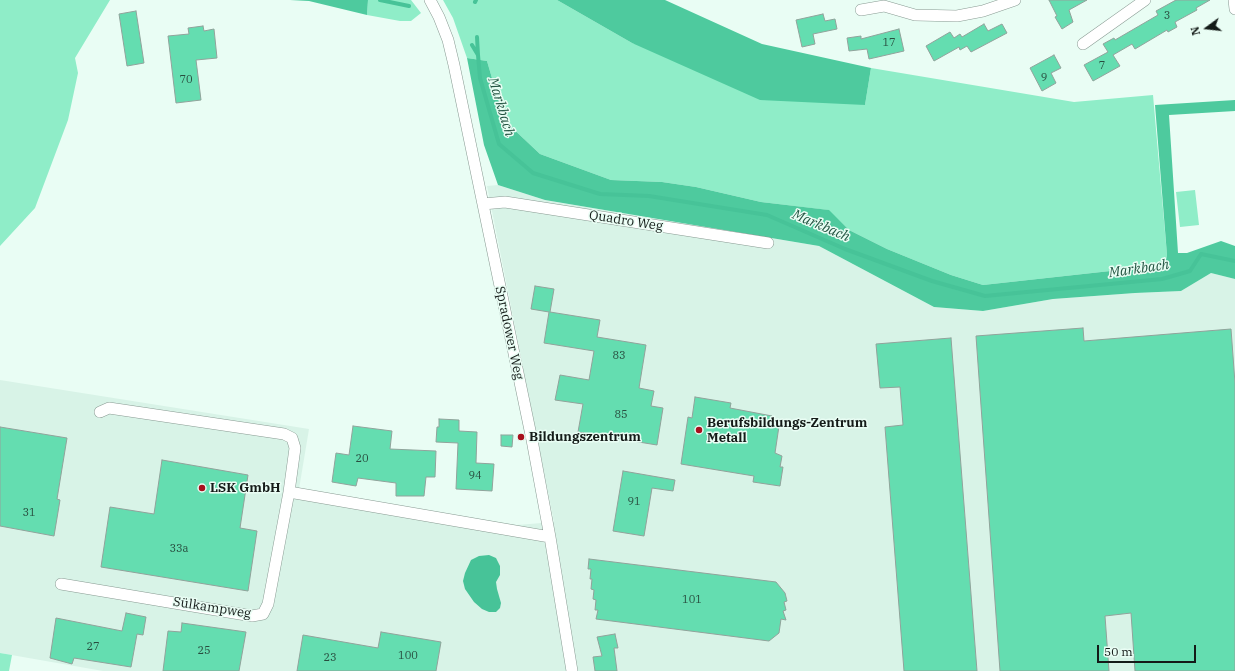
<!DOCTYPE html>
<meta charset="utf-8">
<style>
body{margin:0}
#map{position:relative;width:1235px;height:671px;overflow:hidden;background:#e9fdf4;font-family:"IBM Plex Serif",serif}
canvas{display:block}
.north{position:absolute;left:1187px;top:8px;width:40px;height:40px;-webkit-text-stroke:3px #e9fdf4;paint-order:stroke;rotate:255deg;font-size:11px;font-weight:700;line-height:16px;text-align:center;color:#141b18}
.north::after{content:'';display:block;margin:auto;width:14px;height:18px;background:#141b18;clip-path:polygon(50% 0,100% 100%,50% 72%,0 100%)}
.scale{position:absolute;left:1097px;top:645px;width:99px;height:18px;box-sizing:border-box;border:2px solid #141b18;border-top:0;padding-left:5px;font-size:12px;line-height:14px;white-space:nowrap;color:#141b18;-webkit-text-stroke:3px #e9fdf4;paint-order:stroke}
</style>
<div id="map">
<canvas width="1235" height="671"></canvas>
<div class="north">N</div>
<div class="scale">50 m</div>
</div>
<script>
const c = document.querySelector('canvas').getContext('2d');
c.lineJoin = 'round';
function fillPath(path, color) { c.fillStyle = color; c.fill(path, 'evenodd'); }
const shape = rows => new Path2D(rows.map(r => 'M' + r).join(''));
function stroke(path, color, width, dash) { c.strokeStyle = color; c.lineWidth = width; c.lineCap = dash ? 'butt' : 'round'; c.setLineDash(dash || []); c.stroke(path); }
function write(font, color, halo, rows, align = 'center') {
  c.font = font + ' "IBM Plex Serif",serif'; c.lineWidth = 3; c.setLineDash([]); c.textBaseline = 'middle'; c.strokeStyle = halo; c.fillStyle = color; for (const [text, x, y, turn = 0] of rows) {
    c.save(); c.translate(x, y); c.rotate((+turn || 0) * Math.PI / 180); c.textAlign = isNaN(turn) ? turn : align; if (halo) c.strokeText(text, 0, 0); c.fillText(text, 0, 0); c.restore();
  }
}
fillPath(shape([
 [498,185,545,200,819,246,934,307,983,311,1053,299,1135,293,1181,291,1211,273,1235,279,1235,671,103,671,0,653,0,380,309,429,299,489,517,525,554,522,487,186]
]), '#d8f3e7');
fillPath(shape([
 [0,0,110,0,75,58,78,73,68,120,35,208,0,246],
 [368,0,411,0,421,13,411,21,400,21,367,15],
 [443,0,557,0,632,43,865,105,871,68,1074,102,1153,95,1167,255,1165,265,983,285,951,275,887,249,849,230,828,210,761,202,696,187,662,182,611,180,540,154,507,123,501,109,487,61,467,58,453,18],
 [1195,190,1199,225,1180,227,1176,192],
 [0,653,12,655,9,671,0,671]
]), '#8fedc8');
fillPath(shape([
 [290,0,368,0,367,15,309,1],
 [557,0,665,0,762,44,871,68,865,105,760,100,632,43],
 [467,58,487,61,501,109,507,123,540,154,611,180,662,182,696,187,761,202,829,210,849,230,887,249,951,275,983,285,1165,265,1167,255,1155,105,1235,100,1235,111,1169,115,1178,253,1187,253,1221,241,1235,246,1235,279,1211,273,1181,291,1135,293,1053,299,983,311,934,307,819,246,545,200,498,185,484,145]
]), '#4eca9e');
fillPath(shape([
 [489,555,496,558,500,566,500,575,496,582,497,589,501,603,500,608,496,612,489,612,482,609,474,602,465,589,463,581,465,573,471,560,479,556]
]), '#47c398');
stroke(shape([
 [380,0,409,6],
 [475,2,476,0],
 [477,37,478,55],
 [472,45,478,55,480,78,499,144,533,173,600,194,649,196,767,215,845,249,932,281,985,296,1162,279,1190,271,1201,254,1235,261]
]), '#47c398', 4);
const building = shape([
 [1049,0,1087,0,1069,10,1073,22,1062,29,1055,17,1057,16,1049,0],
 [1176,0,1210,0,1196,8,1197,10,1175,22,1177,27,1168,32,1167,30,1135,49,1132,44,1113,55,1120,66,1093,81,1084,65,1108,52,1103,44,1114,38,1115,40,1158,15,1156,11,1176,0],
 [136,11,144,63,127,66,119,14,136,11],
 [823,14,825,21,835,19,837,29,813,34,815,44,802,47,796,20,823,14],
 [984,24,988,31,1002,24,1007,33,971,52,967,46,960,50,959,47,934,61,926,46,950,32,954,38,960,34,962,37,984,24],
 [203,26,204,31,214,29,217,58,196,60,201,100,176,103,168,36,189,34,188,28,203,26],
 [899,29,904,51,869,59,867,49,849,51,847,38,861,36,861,39,899,29],
 [1054,55,1061,68,1051,73,1056,83,1042,91,1030,68,1054,55],
 [535,286,554,289,550,312,600,320,597,337,646,345,639,388,654,391,651,406,663,408,657,445,578,432,583,404,555,400,560,375,589,380,594,351,544,343,549,312,531,309,535,286],
 [1083,328,1084,341,1231,329,1235,383,1235,671,1135,671,1131,613,1105,616,1109,671,1000,671,976,336,1083,328],
 [951,338,977,671,904,671,885,427,903,425,900,387,880,388,876,344,951,338],
 [695,397,731,403,730,408,772,416,771,425,779,426,775,453,782,456,780,467,783,467,780,486,753,482,754,476,681,464,688,417,692,418,695,397],
 [439,419,459,420,459,431,477,432,476,463,494,464,492,491,456,489,458,443,436,442,437,427,439,427,439,419],
 [353,426,392,431,390,449,436,451,435,477,426,477,424,496,396,496,396,483,358,478,356,486,332,482,336,453,349,455,353,426],
 [0,427,67,438,57,499,60,500,54,536,0,526,0,427],
 [501,435,513,435,512,447,501,446,501,435],
 [162,460,248,475,240,528,257,531,248,591,101,567,110,507,154,514,162,460],
 [623,471,675,480,673,491,652,488,644,536,613,531,623,471],
 [589,559,776,582,785,593,787,601,784,602,786,610,783,611,786,620,781,619,779,633,769,641,596,619,598,610,595,610,596,600,593,599,594,590,591,589,592,579,590,579,591,569,588,569,589,559],
 [126,613,146,617,143,635,137,634,131,667,74,658,72,664,50,658,56,618,122,631,126,613],
 [182,623,246,632,239,671,163,671,168,631,181,632,182,623],
 [381,632,441,642,436,671,297,671,303,635,378,648,381,632],
 [615,634,618,648,614,648,617,671,595,671,593,657,602,656,597,637,615,634]
]);
fillPath(building, '#64ddb0');
stroke(building, '#91a39b', 1);
const minor = shape([
 [430,0,439,17,448,40,454,65,532,440,550,537,572,671],
 [1234,0,1235,9],
 [861,10,884,6,915,15,957,16,983,11,1015,0],
 [1083,44,1145,0],
 [483,204,505,202,768,243],
 [289,492,550,537],
 [61,584,252,616,263,614,268,604,289,492,295,448,292,438,284,434,109,408,100,412]
]);
stroke(minor, '#899b93', 12);
stroke(minor, '#fff', 11);
for (const [x, y, r, color] of [
 [699,430,4,"#a70f1d"],
 [521,437,4,"#a70f1d"],
 [202,488,4,"#a70f1d"]
]) { const dot = new Path2D(); dot.arc(x, y, r, 0, 2 * Math.PI); c.fillStyle = color; c.fill(dot); stroke(dot, '#e9fdf4', 1.5); }
write('11px', '#284c3e', null, [
 ["3",1167,16],
 ["17",889,43],
 ["7",1102,66],
 ["9",1044,78],
 ["70",186,80],
 ["83",619,356],
 ["85",621,415],
 ["20",362,459],
 ["94",475,476],
 ["91",634,502],
 ["31",29,513],
 ["33a",179,549],
 ["101",692,600],
 ["27",93,647],
 ["25",204,651],
 ["100",408,656],
 ["23",330,658]
]);
write('13px', '#141b18', '#e9fdf4', [
 ["Quadro Weg",626,221,9],
 ["Spradower Weg",509,333,78],
 ["Sülkampweg",212,608,9]
]);
write('bold 13px', '#141b18', '#e9fdf4', [
 ["Berufsbildungs-Zentrum",707,423],
 ["Metall",707,438],
 ["Bildungszentrum",529,437],
 ["LSK GmbH",210,488]
], 'left');
write('italic 14px', '#245643', '#e9fdf4', [
 ["Markbach",501,107,73],
 ["Markbach",821,226,23],
 ["Markbach",1139,269,-8]
]);
</script>
